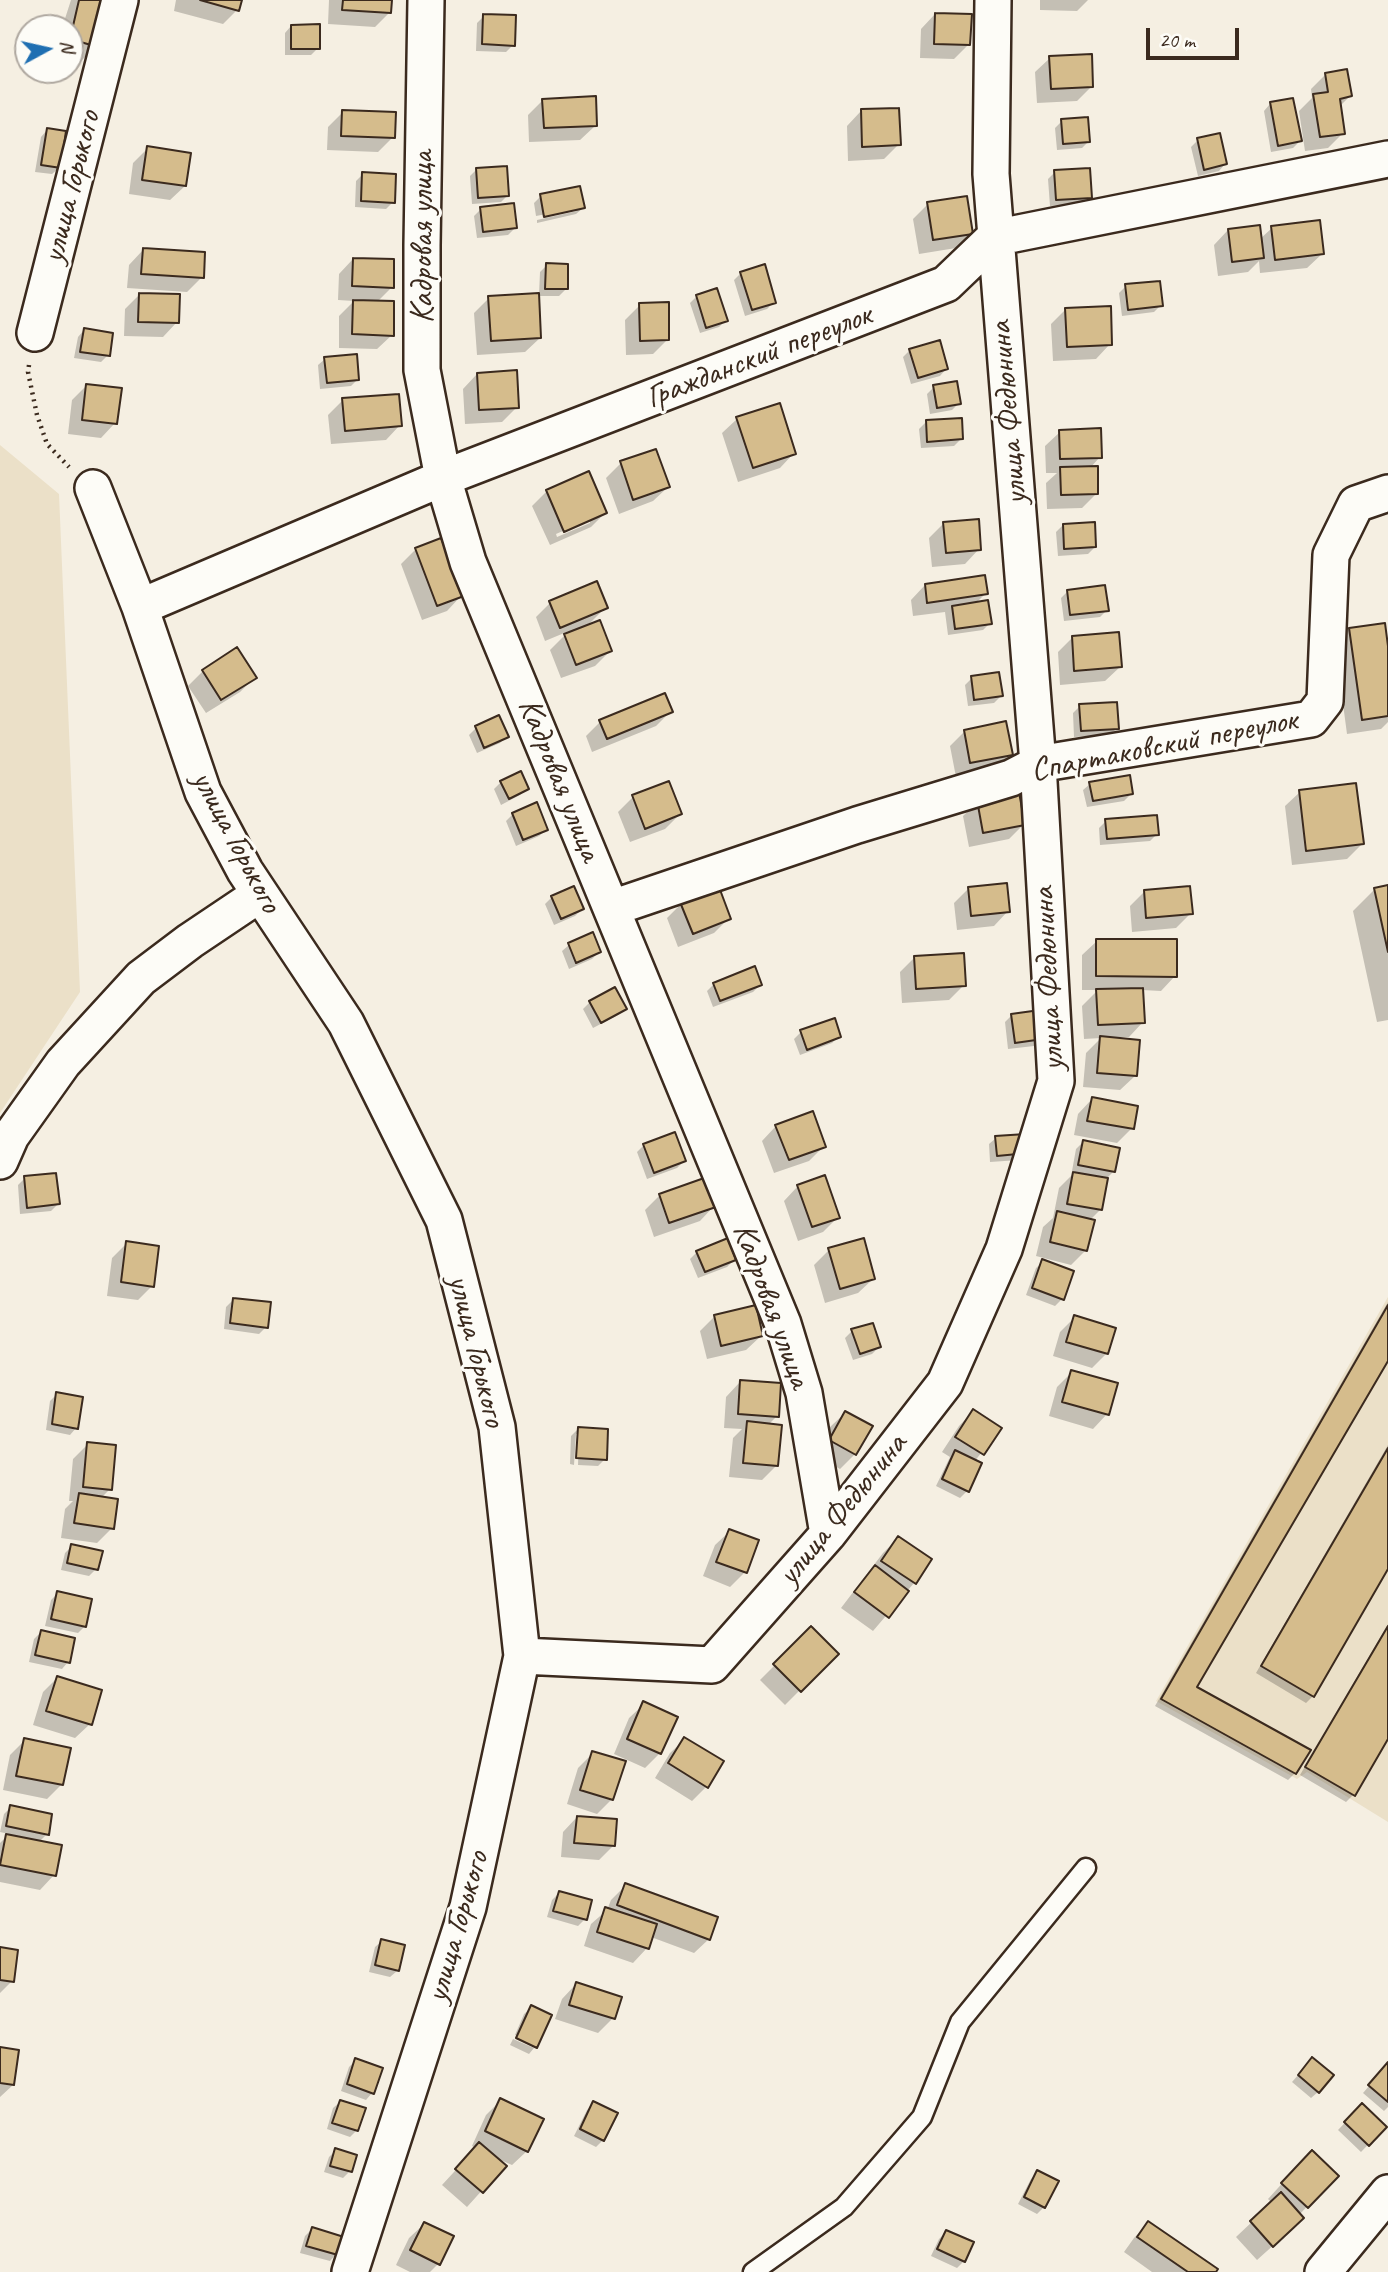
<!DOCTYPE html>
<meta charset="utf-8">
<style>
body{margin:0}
#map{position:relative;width:1388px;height:2272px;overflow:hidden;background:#f5efe2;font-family:Caveat,sans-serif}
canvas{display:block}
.north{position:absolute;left:14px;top:14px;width:70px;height:70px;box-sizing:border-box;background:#fdfcf7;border:2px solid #afa8a0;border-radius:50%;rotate:82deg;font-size:19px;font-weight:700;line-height:28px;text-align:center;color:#3b2a1e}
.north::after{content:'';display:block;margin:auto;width:24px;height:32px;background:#1f6fb2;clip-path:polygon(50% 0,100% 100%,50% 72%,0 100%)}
.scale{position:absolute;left:1146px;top:28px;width:93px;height:32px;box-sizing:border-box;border:4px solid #3b2a1e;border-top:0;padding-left:9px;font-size:21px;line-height:24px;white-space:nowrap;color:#3b2a1e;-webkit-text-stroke:5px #fdfcf7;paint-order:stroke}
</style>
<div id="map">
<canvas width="1388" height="2272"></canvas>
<div class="north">N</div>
<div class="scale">20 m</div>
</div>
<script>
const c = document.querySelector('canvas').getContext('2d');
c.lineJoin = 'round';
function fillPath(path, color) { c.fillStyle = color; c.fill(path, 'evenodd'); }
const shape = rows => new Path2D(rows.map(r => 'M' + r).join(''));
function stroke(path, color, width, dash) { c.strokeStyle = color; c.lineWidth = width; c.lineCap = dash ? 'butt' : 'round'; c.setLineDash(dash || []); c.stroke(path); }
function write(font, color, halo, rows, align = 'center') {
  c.font = font + ' Caveat,sans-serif'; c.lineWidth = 6; c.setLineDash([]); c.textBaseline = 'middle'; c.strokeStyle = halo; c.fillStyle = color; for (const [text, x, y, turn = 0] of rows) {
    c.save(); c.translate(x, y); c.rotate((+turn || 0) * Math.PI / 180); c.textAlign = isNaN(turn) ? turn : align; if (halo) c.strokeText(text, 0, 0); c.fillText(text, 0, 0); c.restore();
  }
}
fillPath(shape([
 [0,445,59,494,80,992,0,1113],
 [1388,1297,1388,1822,1307,1772,1297,1779,1156,1701]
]), '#ebe0c8');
fillPath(shape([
 [71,0,109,0,96,46,81,61,70,58,70,28,62,28],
 [176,0,240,0,237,10,223,24,174,11],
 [329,0,390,0,390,12,375,27,328,24],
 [1040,0,1088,0,1077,11,1040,10],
 [935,14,969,44,954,59,920,58,921,29],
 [484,16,513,45,506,52,476,51,477,23],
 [291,26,318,48,311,55,285,55,285,33],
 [1050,58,1091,87,1077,101,1037,103,1035,72],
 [1325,75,1350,96,1339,107,1343,133,1328,148,1305,151,1299,111,1312,98,1311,89],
 [543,100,595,126,580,140,529,142,528,115],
 [1270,104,1300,141,1293,148,1271,152,1264,111],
 [861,111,899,144,884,159,848,161,847,126],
 [343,112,393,137,378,152,327,150,328,127],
 [1062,121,1089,141,1082,148,1057,150,1055,128],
 [47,130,59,168,52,174,35,172,41,137],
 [1198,140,1225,164,1219,171,1198,176,1191,147],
 [148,148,185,186,170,200,129,194,133,163],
 [477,169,508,195,501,202,472,204,470,176],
 [1055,172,1090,198,1083,204,1050,206,1048,179],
 [363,174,393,202,386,209,355,207,356,181],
 [541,196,583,208,576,214,537,223,537,220,577,211,577,208,536,216,534,203],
 [928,204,971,234,956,248,919,254,913,219],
 [481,209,515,228,508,235,477,238,474,216],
 [1272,228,1322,254,1307,268,1260,273,1259,261,1248,272,1218,276,1214,245,1228,230,1260,239],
 [143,250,202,277,187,292,127,288,129,265],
 [353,259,392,287,377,302,392,335,377,349,339,348,339,316,354,301,338,300,339,274],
 [547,265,566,289,559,296,537,296,540,338,525,352,477,355,474,313,489,298,539,295,540,272],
 [741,273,774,302,767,309,745,316,734,280],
 [1126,286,1161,305,1154,312,1122,316,1119,293],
 [140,294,177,322,163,337,124,336,125,309],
 [697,296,726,320,719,327,700,333,690,303],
 [640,305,668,339,653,354,626,355,625,320],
 [1066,309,1110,344,1096,359,1053,361,1051,324],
 [84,330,108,355,101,362,74,358,78,337],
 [910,350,946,369,940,376,911,384,903,357],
 [325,359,358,379,351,386,320,389,318,365],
 [477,374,517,407,502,422,465,424,463,389],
 [87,385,115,423,101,438,68,434,72,400],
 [934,387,959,403,952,410,930,414,927,394],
 [343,400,400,425,386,440,331,444,328,415],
 [737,419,794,453,780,468,738,482,722,433],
 [926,422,961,439,954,446,921,448,919,429],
 [1060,432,1100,457,1090,468,1097,493,1082,508,1047,509,1046,483,1057,473,1046,473,1045,446],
 [621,463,668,487,653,501,619,514,606,478],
 [547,491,605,513,591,527,550,545,532,506],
 [590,519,590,523,557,537,556,534],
 [944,523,979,549,965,564,932,567,929,538],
 [1063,525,1095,547,1088,554,1058,556,1056,532],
 [416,549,461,596,447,611,422,620,401,564],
 [925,585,986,593,975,604,990,623,983,630,948,635,945,612,913,616,911,600],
 [1068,591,1107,610,1100,617,1064,621,1061,598],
 [550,603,606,607,586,627,610,651,595,666,561,678,550,650,569,631,545,641,536,617],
 [1349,629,1388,659,1388,722,1381,729,1347,734,1335,644],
 [1072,638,1120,667,1105,681,1060,685,1058,652],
 [203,671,255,677,240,692,206,713,188,686],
 [972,678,1001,696,994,703,968,706,965,685],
 [1080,706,1117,728,1110,735,1074,737,1073,713],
 [671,711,656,726,592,752,586,736,600,722],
 [498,718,507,736,500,743,477,753,469,735,476,728],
 [965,731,1011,755,996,769,956,777,950,746],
 [501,782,527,788,520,795,501,805,494,789],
 [1090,784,1131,794,1124,801,1087,807,1083,790],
 [1300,792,1362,844,1347,859,1292,865,1285,806],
 [633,797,680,814,665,829,630,842,618,812],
 [978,801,1024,824,1009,839,969,847,963,816],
 [513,814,546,830,539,836,516,846,506,821],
 [1106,821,1157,834,1150,841,1100,845,1099,828],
 [1388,886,1388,1020,1377,1022,1353,911,1375,889],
 [969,888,1008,911,994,926,957,930,954,903],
 [1144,892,1191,913,1176,928,1132,932,1130,906],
 [552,897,582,909,575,916,554,925,545,904],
 [681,904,729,918,714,933,678,947,667,918],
 [1097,941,1175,976,1161,991,1142,990,1143,1022,1129,1037,1119,1037,1135,1076,1120,1090,1083,1087,1086,1053,1101,1038,1084,1039,1082,1006,1098,990,1082,990,1082,955],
 [569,945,599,952,592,959,569,969,562,951],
 [915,957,964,985,949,1000,902,1003,900,972],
 [714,984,760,985,753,992,713,1007,707,991],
 [590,1002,625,1008,618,1015,593,1028,583,1009],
 [1012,1015,1041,1039,1034,1046,1008,1049,1005,1022],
 [834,1020,839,1036,832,1043,800,1055,794,1039,801,1032],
 [1092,1099,1132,1128,1117,1143,1074,1135,1078,1114],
 [776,1126,824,1146,809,1161,774,1173,762,1141],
 [1025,1136,1019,1160,990,1162,989,1144,996,1138],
 [1083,1142,1114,1171,1107,1178,1100,1210,1090,1220,1086,1250,1071,1265,1036,1256,1043,1227,1053,1218,1059,1188,1075,1172,1072,1171,1076,1149],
 [644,1145,684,1161,677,1168,647,1179,637,1152],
 [25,1178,58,1204,51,1211,20,1214,18,1185],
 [798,1186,838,1217,823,1232,798,1241,784,1201],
 [660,1195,714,1206,700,1221,654,1237,645,1210],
 [127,1243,152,1286,138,1300,107,1296,112,1258],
 [829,1250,873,1279,858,1293,825,1303,814,1265],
 [697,1252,734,1260,727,1267,698,1278,690,1259],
 [1043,1262,1062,1299,1055,1306,1026,1295,1036,1268],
 [233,1300,266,1327,259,1334,224,1329,226,1307],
 [1388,1302,1388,1358,1195,1688,1295,1773,1288,1780,1155,1706],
 [715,1316,761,1336,746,1350,707,1359,700,1331],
 [1075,1317,1107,1353,1092,1368,1053,1356,1060,1332],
 [852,1331,879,1347,872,1354,853,1360,845,1338],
 [1072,1372,1107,1414,1093,1429,1049,1416,1057,1387],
 [740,1382,777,1416,768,1425,777,1465,762,1480,729,1477,733,1438,742,1429,724,1428,726,1397],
 [57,1394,76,1428,70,1435,46,1430,50,1401],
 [973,1411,999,1429,975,1461,967,1491,960,1498,936,1486,950,1457,942,1452,959,1426],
 [845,1413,870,1427,855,1454,840,1469,815,1455,830,1427],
 [578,1429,605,1459,598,1466,578,1465,579,1434,576,1434,574,1465,570,1464,571,1436],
 [88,1444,110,1489,101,1498,112,1528,97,1543,61,1538,65,1509,73,1501,69,1501,73,1459],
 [1388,1445,1388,1566,1313,1696,1306,1703,1256,1673],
 [730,1531,745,1572,730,1587,703,1576,715,1545],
 [898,1538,914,1583,873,1631,841,1608,883,1553],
 [72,1546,96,1569,89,1576,61,1570,65,1553],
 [58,1593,85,1626,78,1633,45,1626,51,1600],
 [1388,1624,1388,1735,1353,1795,1346,1802,1300,1775],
 [811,1629,836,1654,785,1705,760,1680],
 [41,1632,68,1662,62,1669,29,1662,34,1639],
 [57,1678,90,1724,75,1738,33,1725,43,1692],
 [644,1704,660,1753,645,1768,614,1754,629,1718],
 [685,1739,706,1787,692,1801,655,1778,670,1753],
 [25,1740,61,1785,47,1799,3,1790,10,1755],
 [593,1753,612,1799,597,1814,567,1804,578,1768],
 [11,1807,47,1834,39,1842,54,1875,40,1890,0,1882,0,1843,9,1834,0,1832,4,1814],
 [577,1817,614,1845,599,1860,561,1857,563,1832],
 [626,1885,709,1939,694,1953,651,1937,647,1948,633,1963,584,1946,591,1924,607,1910,611,1900],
 [559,1893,585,1919,578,1926,547,1917,552,1900],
 [382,1941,403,1946,397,1971,390,1977,369,1972,375,1947],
 [0,1949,12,1981,0,1993],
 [576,1984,613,2018,598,2033,555,2019,562,1999],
 [531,2008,536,2045,515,2035,524,2014],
 [513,2039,534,2048,529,2054,510,2045],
 [0,2049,13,2085,0,2097],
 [356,2060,372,2093,366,2100,341,2091,349,2067],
 [1388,2064,1388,2107,1384,2111,1363,2093],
 [1306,2066,1318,2092,1311,2098,1292,2082],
 [501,2100,527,2151,512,2165,496,2158,504,2166,467,2207,442,2185,476,2148,472,2146,486,2115],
 [340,2102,357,2130,350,2137,327,2129,333,2108],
 [594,2103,603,2140,596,2147,574,2136,587,2110],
 [1362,2105,1385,2127,1361,2152,1338,2130],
 [336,2150,350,2171,343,2178,324,2172,329,2157],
 [1297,2167,1336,2176,1299,2215,1287,2233,1257,2260,1236,2237,1272,2203,1268,2199],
 [1038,2172,1044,2207,1037,2214,1018,2204,1031,2179],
 [1148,2223,1214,2272,1152,2272,1124,2252,1134,2238],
 [424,2224,451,2237,438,2264,430,2272,410,2272,396,2265,409,2238],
 [312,2229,336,2254,330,2261,300,2253,305,2236],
 [946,2232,964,2261,957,2268,931,2256,939,2239]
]), '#0003');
const building = shape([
 [79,0,110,0,98,47,70,39,79,0],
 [200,0,242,0,239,11,200,0],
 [343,0,392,0,391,13,342,10,343,0],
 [935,13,972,14,970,45,934,44,935,13],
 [483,14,516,15,515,46,482,44,483,14],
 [320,24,320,49,291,49,291,25,320,24],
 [1092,54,1093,87,1051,89,1049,56,1092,54],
 [1347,69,1352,96,1340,99,1345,134,1320,137,1313,94,1328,92,1325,73,1347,69],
 [596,96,597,126,544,128,542,99,596,96],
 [1293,98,1302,141,1278,146,1270,102,1293,98],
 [899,108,901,145,862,147,861,109,899,108],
 [342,110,396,112,395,138,341,136,342,110],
 [1088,117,1090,142,1063,144,1061,119,1088,117],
 [47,128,66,131,61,168,41,165,47,128],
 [1220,133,1227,164,1204,170,1197,138,1220,133],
 [147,146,191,153,186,186,142,180,147,146],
 [507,166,509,196,478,198,476,168,507,166],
 [1090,168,1092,198,1056,200,1054,170,1090,168],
 [362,172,396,174,395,203,361,201,362,172],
 [580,186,585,208,544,217,540,194,580,186],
 [967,196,973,234,933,240,927,202,967,196],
 [514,203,517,228,483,232,480,207,514,203],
 [1320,220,1324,254,1275,260,1271,226,1320,220],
 [1260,225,1264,258,1232,262,1228,229,1260,225],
 [143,248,205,252,204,278,141,274,143,248],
 [353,258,394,259,394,288,352,286,353,258],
 [546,263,568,264,568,289,545,289,546,263],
 [765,264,776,303,752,310,740,272,765,264],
 [1160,281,1163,306,1128,310,1125,284,1160,281],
 [717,288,728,321,706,328,696,295,717,288],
 [139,293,180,294,179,323,138,322,139,293],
 [539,293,541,338,491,341,488,296,539,293],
 [353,300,394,301,394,336,352,334,353,300],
 [669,302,669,340,640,341,639,303,669,302],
 [1111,306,1112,345,1067,347,1065,308,1111,306],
 [84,328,113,333,110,356,80,352,84,328],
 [940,340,948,369,918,378,909,349,940,340],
 [357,354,359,380,327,383,324,357,357,354],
 [517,370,519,408,479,410,477,373,517,370],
 [957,381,961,404,937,408,933,385,957,381],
 [86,384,122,388,117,424,82,420,86,384],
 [399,394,402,426,345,431,342,398,399,394],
 [780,403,796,454,753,468,736,417,780,403],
 [962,418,963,439,927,442,926,420,962,418],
 [1101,428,1102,458,1060,459,1059,430,1101,428],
 [656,449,670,487,633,500,620,461,656,449],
 [1098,466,1098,494,1061,495,1060,467,1098,466],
 [589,471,607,513,564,532,546,490,589,471],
 [979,519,981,550,946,553,943,522,979,519],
 [1095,522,1096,547,1064,549,1063,524,1095,522],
 [441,538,464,596,437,606,415,548,441,538],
 [985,575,988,594,927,603,925,584,985,575],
 [597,581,608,608,560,628,549,601,597,581],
 [1105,585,1109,611,1070,615,1067,590,1105,585],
 [988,600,992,624,955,629,952,606,988,600],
 [600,620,612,651,576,665,564,634,600,620],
 [1385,623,1388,646,1388,716,1362,720,1349,628,1385,623],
 [1119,632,1122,667,1074,671,1072,636,1119,632],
 [237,647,257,678,221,700,202,670,237,647],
 [999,672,1003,696,974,700,971,676,999,672],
 [665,693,673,712,607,739,599,720,665,693],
 [1117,702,1119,729,1081,731,1079,704,1117,702],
 [499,715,509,737,484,748,475,726,499,715],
 [1006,721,1013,755,970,763,964,730,1006,721],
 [521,771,529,789,509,799,500,781,521,771],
 [1130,775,1133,794,1093,801,1089,782,1130,775],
 [669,781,682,814,645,829,632,795,669,781],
 [1356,783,1364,844,1306,851,1299,790,1356,783],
 [1019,792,1025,825,983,833,977,800,1019,792],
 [537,802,548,830,523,840,512,813,537,802],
 [1157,815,1159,835,1107,839,1105,819,1157,815],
 [1007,883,1010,912,971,916,968,887,1007,883],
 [1388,885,1388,952,1374,888,1388,885],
 [574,886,584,909,561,919,551,896,574,886],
 [1190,886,1193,914,1146,918,1144,890,1190,886],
 [719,887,731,919,693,934,680,902,719,887],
 [593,932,601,952,576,963,568,943,593,932],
 [1096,939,1177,939,1177,977,1096,976,1096,939],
 [964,953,966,986,916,989,914,956,964,953],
 [755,966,762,985,720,1001,713,983,755,966],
 [615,987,627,1009,601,1023,589,1001,615,987],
 [1143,988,1145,1023,1098,1025,1096,989,1143,988],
 [1040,1010,1043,1039,1015,1043,1011,1014,1040,1010],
 [835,1018,841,1037,807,1050,800,1030,835,1018],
 [1100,1036,1140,1040,1137,1076,1097,1073,1100,1036],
 [1092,1097,1138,1106,1134,1129,1087,1121,1092,1097],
 [813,1111,826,1147,789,1160,775,1125,813,1111],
 [675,1132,686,1161,654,1173,643,1144,675,1132],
 [1026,1134,1028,1153,997,1156,995,1136,1026,1134],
 [1083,1140,1120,1148,1115,1172,1078,1165,1083,1140],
 [1073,1172,1108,1178,1102,1210,1067,1204,1073,1172],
 [56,1173,60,1204,27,1208,24,1176,56,1173],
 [825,1175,840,1218,812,1227,797,1185,825,1175],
 [707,1177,716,1207,669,1223,659,1194,707,1177],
 [1057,1211,1095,1220,1087,1251,1050,1242,1057,1211],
 [728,1238,736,1260,705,1272,696,1251,728,1238],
 [864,1238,875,1279,840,1289,828,1248,864,1238],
 [126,1241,159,1246,154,1287,121,1282,126,1241],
 [1042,1259,1074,1271,1064,1300,1032,1288,1042,1259],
 [233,1298,271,1302,268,1328,230,1323,233,1298],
 [756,1305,763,1336,721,1346,714,1315,756,1305],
 [1388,1305,1388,1361,1197,1687,1311,1750,1296,1774,1161,1699,1388,1305],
 [1074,1315,1116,1328,1108,1354,1066,1342,1074,1315],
 [873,1323,881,1347,860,1354,851,1329,873,1323],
 [1071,1370,1118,1383,1109,1415,1062,1402,1071,1370],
 [740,1380,781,1383,779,1417,738,1414,740,1380],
 [56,1392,83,1397,78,1429,52,1424,56,1392],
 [973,1409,1002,1428,984,1455,955,1437,973,1409],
 [845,1411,873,1426,856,1455,829,1440,845,1411],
 [747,1421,782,1425,778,1466,743,1463,747,1421],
 [578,1427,608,1429,607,1460,576,1458,578,1427],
 [87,1442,116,1445,112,1490,83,1487,87,1442],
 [1388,1448,1388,1569,1314,1697,1261,1666,1388,1448],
 [955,1450,982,1463,969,1492,942,1479,955,1450],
 [79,1493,118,1499,114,1529,74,1523,79,1493],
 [729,1529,759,1540,747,1573,716,1562,729,1529],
 [898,1536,932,1559,916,1584,881,1561,898,1536],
 [71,1544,103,1551,98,1570,67,1563,71,1544],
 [875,1565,909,1591,889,1618,854,1592,875,1565],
 [57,1591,92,1599,86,1627,51,1619,57,1591],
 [811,1626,839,1654,801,1692,773,1664,811,1626],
 [1388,1626,1388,1739,1355,1796,1305,1767,1388,1626],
 [41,1630,75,1638,70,1663,35,1655,41,1630],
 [57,1676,102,1690,92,1725,46,1711,57,1676],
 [643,1701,678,1717,661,1754,627,1739,643,1701],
 [684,1737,724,1761,708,1788,668,1763,684,1737],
 [24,1738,71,1748,63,1785,16,1776,24,1738],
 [592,1751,626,1761,613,1800,580,1790,592,1751],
 [10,1805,52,1814,49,1835,6,1826,10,1805],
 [577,1816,617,1819,615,1846,574,1843,577,1816],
 [6,1834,62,1845,56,1876,0,1865,6,1834],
 [625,1883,718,1917,710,1940,617,1905,625,1883],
 [559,1891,592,1900,587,1920,553,1911,559,1891],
 [605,1907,657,1924,649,1949,597,1932,605,1907],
 [381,1939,405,1945,399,1971,375,1965,381,1939],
 [0,1947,18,1950,14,1982,0,1980,0,1947],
 [576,1982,622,1997,615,2019,569,2005,576,1982],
 [531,2005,552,2015,537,2048,516,2038,531,2005],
 [0,2047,19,2050,14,2085,0,2083,0,2047],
 [1312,2057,1334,2075,1319,2093,1298,2075,1312,2057],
 [355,2058,383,2068,374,2094,347,2084,355,2058],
 [1388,2062,1388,2102,1368,2085,1388,2062],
 [500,2098,544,2119,528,2152,485,2131,500,2098],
 [340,2100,366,2108,358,2131,332,2123,340,2100],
 [593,2101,618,2113,604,2141,580,2129,593,2101],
 [1362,2103,1387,2127,1369,2146,1344,2122,1362,2103],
 [479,2142,507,2166,483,2193,455,2169,479,2142],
 [335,2148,357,2155,352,2172,330,2166,335,2148],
 [1312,2150,1339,2176,1308,2208,1281,2183,1312,2150],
 [1037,2170,1059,2181,1045,2208,1024,2197,1037,2170],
 [1281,2192,1304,2218,1273,2247,1250,2221,1281,2192],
 [1148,2221,1218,2269,1216,2272,1188,2272,1137,2237,1148,2221],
 [424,2222,454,2236,440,2265,410,2250,424,2222],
 [312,2227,344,2237,338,2255,306,2246,312,2227],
 [946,2230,974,2242,965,2262,937,2249,946,2230]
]);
fillPath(building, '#d5bc8c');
stroke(building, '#3b2a1e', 2);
const service = shape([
 [753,2272,844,2207,922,2117,960,2022,1086,1868]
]);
const minor = shape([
 [426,0,422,245,422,370,443,478,468,562,783,1324,804,1393,828,1534],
 [35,333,120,0],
 [93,488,140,607,203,792,245,871,346,1023,444,1220,497,1427,522,1656,468,1907,350,2272],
 [140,607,443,478,946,284,994,238,1388,159],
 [612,908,857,825,1011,778,1038,764,1311,719,1325,701,1331,555,1356,504,1388,493],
 [0,1161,11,1136,63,1063,141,978,190,941,260,894],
 [522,1656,712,1665,828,1534,945,1383,1004,1249,1056,1081,1038,764,991,174,993,0],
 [1323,2272,1388,2193]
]);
stroke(service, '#3b2a1e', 23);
stroke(minor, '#3b2a1e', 40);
stroke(shape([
 [29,365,28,372,37,415,47,444,69,467]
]), '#3b2a1e', 4.5, [2, 5]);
stroke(service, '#fdfcf7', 18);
stroke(minor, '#fdfcf7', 35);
write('33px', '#3b2a1e', '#fdfcf7', [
 ["улица Горького",72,187,-76],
 ["Кадровая улица",423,237,-90],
 ["Гражданский переулок",759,357,-21],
 ["улица Федюнина",1009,413,-95],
 ["Спартаковский переулок",1164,746,-11],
 ["Кадровая улица",559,780,68],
 ["улица Горького",236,842,62],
 ["улица Федюнина",1049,979,-93],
 ["Кадровая улица",771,1306,70],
 ["улица Горького",476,1351,76],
 ["улица Федюнина",843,1510,-51],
 ["улица Горького",458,1927,-74]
]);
</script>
